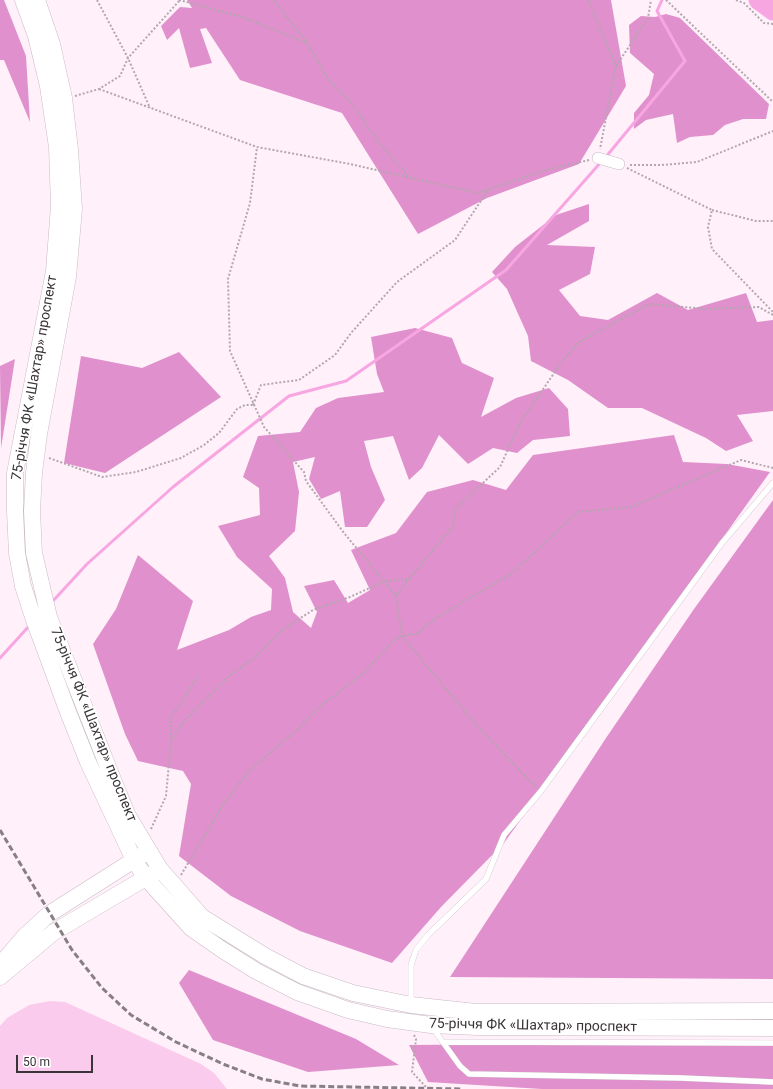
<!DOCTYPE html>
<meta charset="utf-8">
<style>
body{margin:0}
#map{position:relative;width:773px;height:1089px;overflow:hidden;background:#fff0fa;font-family:Roboto,sans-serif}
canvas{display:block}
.scale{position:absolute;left:16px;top:1055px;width:77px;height:18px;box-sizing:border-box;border:2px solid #3a3438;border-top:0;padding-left:5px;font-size:12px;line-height:14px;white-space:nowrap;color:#3a3438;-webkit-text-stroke:3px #fff;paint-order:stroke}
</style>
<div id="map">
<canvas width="773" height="1089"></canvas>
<div class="scale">50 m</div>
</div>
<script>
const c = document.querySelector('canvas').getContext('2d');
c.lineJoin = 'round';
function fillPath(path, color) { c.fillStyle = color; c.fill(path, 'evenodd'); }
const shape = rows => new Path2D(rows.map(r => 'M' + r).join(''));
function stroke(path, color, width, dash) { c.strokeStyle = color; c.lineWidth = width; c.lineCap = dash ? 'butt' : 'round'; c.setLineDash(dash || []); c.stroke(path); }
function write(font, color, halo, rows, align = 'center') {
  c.font = font + ' Roboto,sans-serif'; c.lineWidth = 3.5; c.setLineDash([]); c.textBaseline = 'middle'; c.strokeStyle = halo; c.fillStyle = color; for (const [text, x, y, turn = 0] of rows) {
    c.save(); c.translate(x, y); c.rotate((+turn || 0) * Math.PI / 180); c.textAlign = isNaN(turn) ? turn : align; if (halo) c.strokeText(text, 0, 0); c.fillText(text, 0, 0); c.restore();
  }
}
fillPath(shape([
 [50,1001,65,1002,201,1064,214,1073,227,1089,0,1089,0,1026,7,1018,29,1005]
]), '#fbcbed');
fillPath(shape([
 [0,0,4,0,26,56,30,122,4,60,0,60],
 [187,0,611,0,626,86,579,164,487,198,418,234,342,113,240,80,206,28,200,29,212,63,190,68,179,28,167,40,161,26,180,7,192,8],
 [666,14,680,18,769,104,766,119,743,119,725,125,713,135,690,137,677,143,673,114,646,120,634,129,634,113,649,95,654,74,630,53,629,25,641,16,655,17],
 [589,204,589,221,547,245,595,247,590,274,559,290,580,316,608,320,657,293,688,310,746,293,757,322,773,320,773,411,737,415,753,441,726,451,706,438,642,408,608,408,568,380,531,361,528,336,507,289,492,272,515,247,556,215],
 [415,328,452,338,462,363,494,378,481,417,516,398,549,388,568,409,570,436,533,440,517,453,493,448,468,464,439,435,422,468,409,480,393,436,364,441,371,467,385,500,367,527,345,527,340,491,321,499,309,479,315,457,293,462,299,492,295,531,269,556,285,578,293,612,311,628,317,612,304,586,334,580,348,603,370,590,351,550,396,533,427,492,473,480,506,490,533,455,674,435,683,462,727,464,770,472,504,843,441,907,392,963,300,931,231,896,179,856,191,784,183,771,138,761,125,734,93,644,116,609,138,555,193,601,177,650,229,630,251,617,271,610,272,589,237,557,218,526,260,515,259,488,243,477,258,436,300,432,316,408,338,398,384,392,377,374,371,337],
 [179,352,221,397,105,473,64,463,81,356,142,368],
 [15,359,1,448,0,366],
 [773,500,773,979,450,977,606,738,694,609],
 [189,970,356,1039,399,1065,308,1072,213,1040,179,983],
 [648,1043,773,1045,773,1089,542,1089,428,1082,409,1045]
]), '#e090cc');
stroke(shape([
 [605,158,685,61,657,11,662,0],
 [52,602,87,564,173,487,289,396,346,381,506,270,601,162],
 [0,658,30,625]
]), '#f8a6e2', 3);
stroke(shape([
 [758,0,773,11]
]), '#f8a6e2', 19);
const service = shape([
 [411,1003,411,965,416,950,428,935,486,879,504,835,541,791,722,543,773,483],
 [432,1027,460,1066,469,1074,681,1078,773,1082],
 [444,1042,773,1043]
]);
const minor = shape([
 [598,158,619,164]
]);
const secondary = shape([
 [23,0,36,36,48,86,57,147,59,206,54,271,15,473,15,511,17,553,23,586,34,620,68,712,88,762,134,860,146,878,191,928,221,949,256,971,297,992,348,1010,387,1019,431,1025,477,1027,773,1028],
 [37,0,52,44,64,98,70,150,74,209,68,277,39,434,34,473,32,511,34,553,49,617,112,777,127,814,160,869,202,917,265,956,303,976,353,993,411,1005,476,1012,773,1011],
 [0,965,24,937,49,914,142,855],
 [0,977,54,932,154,873]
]);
stroke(service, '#c9bbc5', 6);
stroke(minor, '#c9bbc5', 12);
stroke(secondary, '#c9bbc5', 17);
stroke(shape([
 [97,0,128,58,150,108],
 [179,0,242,17,307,43],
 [274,0,308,44,328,79,350,101,379,143,410,178],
 [588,0,616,66,600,149],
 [666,0,773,102],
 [736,0,744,3,764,23,773,24],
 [616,66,648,18,651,0],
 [99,89,257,147,350,164,477,193,546,170,589,160],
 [75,96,99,89,120,76,128,58,180,0],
 [630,165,662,165,697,162,773,131],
 [627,168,712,210,708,227,712,249,773,312],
 [712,210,756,221,773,221],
 [253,405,261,385,299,380,335,355,351,333,397,282,455,240,488,190],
 [49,458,102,477,136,472,181,458,204,445,219,433,237,409,245,405,253,405],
 [396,596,409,579],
 [171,739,171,718,199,675],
 [536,787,477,726,402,636,418,633,437,617,511,574,578,512,631,507,741,460,773,468],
 [151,829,166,796,171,741,179,727,229,676,254,658,285,628,313,610,350,597,385,581,409,579,453,526,456,508,500,467,520,423,563,360,579,342,649,304,707,309,759,307,773,315],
 [181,875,222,806,249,771,300,727,319,707,364,673,393,641,402,636,396,596,344,533,306,481,304,472,264,427,230,351,228,279,250,203,257,147],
 [414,1035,416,1039,412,1072,428,1089]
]), '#b3a7af', 2, [2, 2]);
stroke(service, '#fff', 5.5);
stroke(minor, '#fff', 11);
stroke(secondary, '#fff', 16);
stroke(shape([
 [0,830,72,950,102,988,131,1015,176,1042,223,1064,262,1079,300,1086,462,1089]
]), '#887f85', 3, [6, 3]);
write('14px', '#3a3438', '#fff', [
 ["75-річчя ФК «Шахтар» проспект",35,378,-80],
 ["75-річчя ФК «Шахтар» проспект",93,725,68],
 ["75-річчя ФК «Шахтар» проспект",533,1026,1]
]);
</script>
